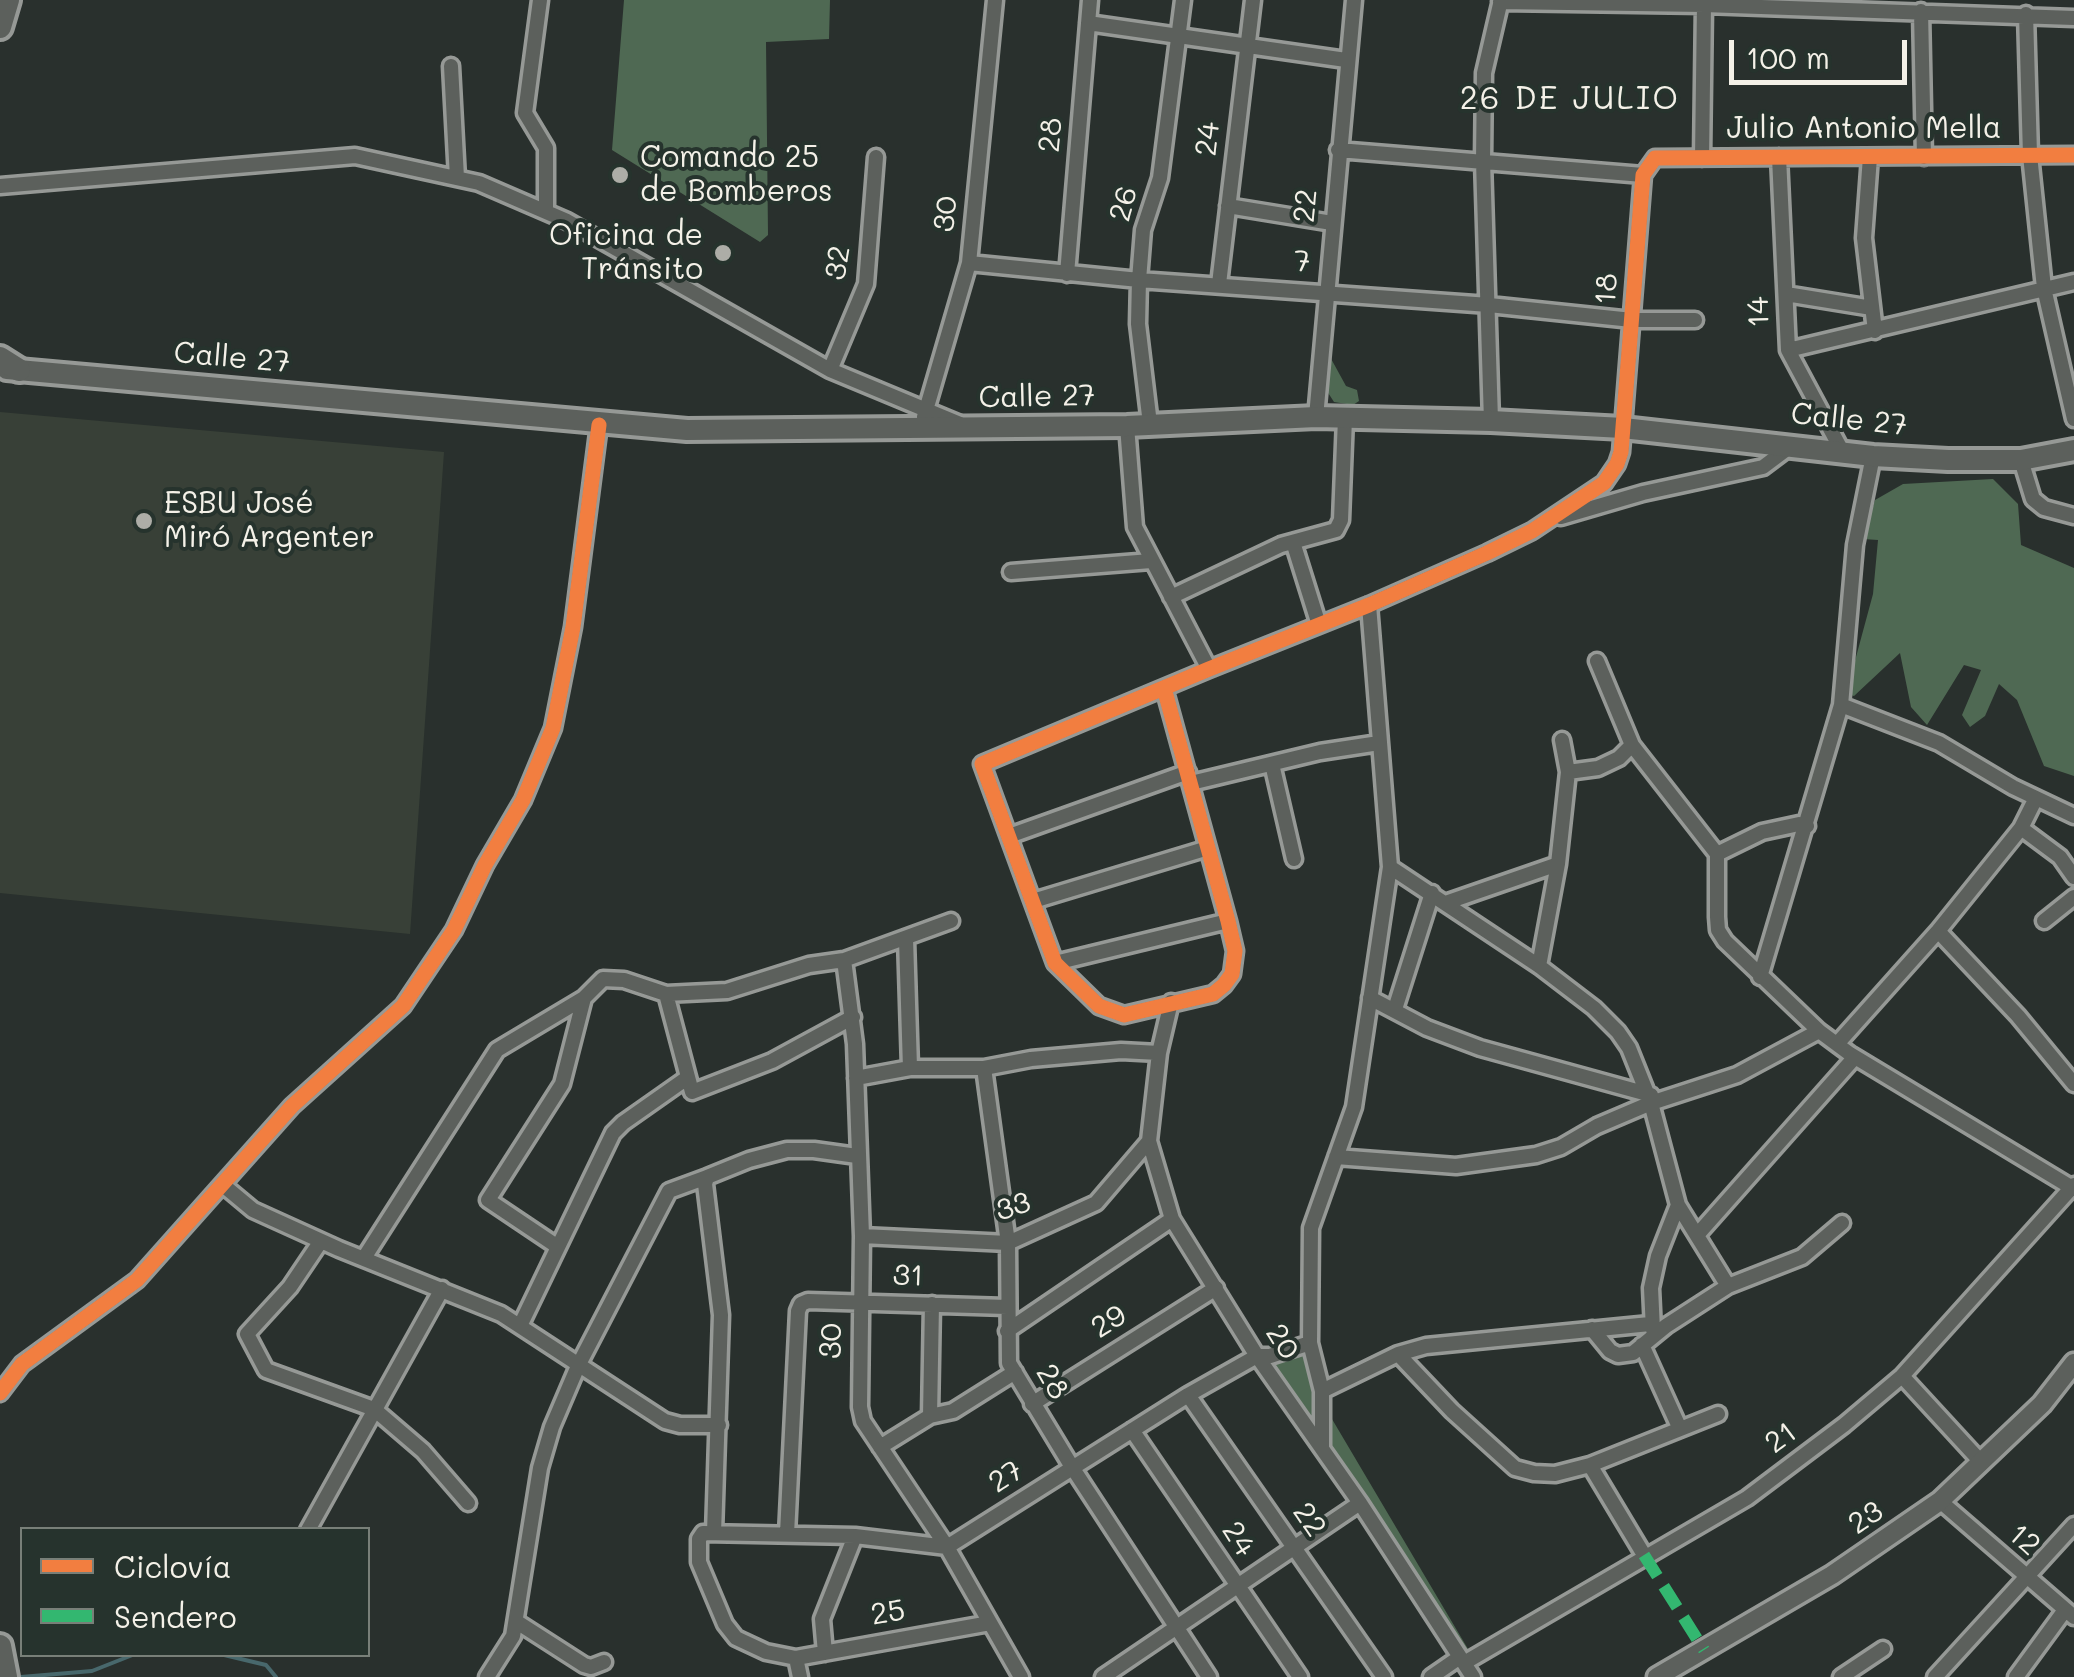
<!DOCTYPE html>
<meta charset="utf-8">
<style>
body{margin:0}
#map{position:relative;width:2074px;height:1677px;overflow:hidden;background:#29302d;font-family:Mali,sans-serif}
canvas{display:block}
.legend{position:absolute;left:20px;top:1527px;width:350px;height:130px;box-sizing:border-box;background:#26332d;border:2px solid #787f78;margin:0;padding:12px 18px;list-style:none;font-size:30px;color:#f4f1e8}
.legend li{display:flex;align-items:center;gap:20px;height:50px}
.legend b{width:50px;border:2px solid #787f78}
.scale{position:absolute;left:1729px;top:40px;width:178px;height:45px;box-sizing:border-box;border:5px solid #f4f1e8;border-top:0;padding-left:12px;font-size:30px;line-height:35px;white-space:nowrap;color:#f4f1e8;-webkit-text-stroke:8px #26332d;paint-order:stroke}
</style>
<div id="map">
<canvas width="2074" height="1677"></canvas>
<ul class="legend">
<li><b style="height:12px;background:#f27e40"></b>Ciclovía</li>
<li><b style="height:12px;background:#33b770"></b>Sendero</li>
</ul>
<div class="scale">100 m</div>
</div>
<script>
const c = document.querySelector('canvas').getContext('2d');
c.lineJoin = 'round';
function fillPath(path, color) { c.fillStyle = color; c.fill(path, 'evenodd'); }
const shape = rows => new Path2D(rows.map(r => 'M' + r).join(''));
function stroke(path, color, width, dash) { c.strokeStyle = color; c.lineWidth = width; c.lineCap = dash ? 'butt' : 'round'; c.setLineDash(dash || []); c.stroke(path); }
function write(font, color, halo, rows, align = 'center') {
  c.font = font + ' Mali,sans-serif'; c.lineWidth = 8; c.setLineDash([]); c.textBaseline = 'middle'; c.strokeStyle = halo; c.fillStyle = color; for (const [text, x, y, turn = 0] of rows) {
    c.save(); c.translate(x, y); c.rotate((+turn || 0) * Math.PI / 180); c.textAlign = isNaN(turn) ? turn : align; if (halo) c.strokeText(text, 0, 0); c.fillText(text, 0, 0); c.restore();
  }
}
fillPath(shape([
 [0,412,444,452,410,934,0,893]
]), '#384037');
fillPath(shape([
 [624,0,830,0,829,39,766,42,768,235,760,242,612,150],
 [1325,354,1329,355,1346,386,1357,390,1359,401,1353,405,1334,402,1325,388],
 [1993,479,2018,504,2021,545,2074,568,2074,776,2044,766,2017,700,1999,684,1985,716,1970,727,1962,715,1981,670,1964,665,1927,725,1911,707,1900,653,1854,696,1846,694,1873,594,1878,540,1863,539,1875,500,1903,484],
 [1304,1354,1316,1392,1468,1649,1464,1652,1272,1364]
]), '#4f6953');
stroke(shape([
 [220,1654,266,1665,276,1677],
 [21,1677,92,1671,135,1654]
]), '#48686c', 4);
const minor = shape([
 [540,0,525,113,546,148,546,211],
 [1500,2,1704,5,2074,18],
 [1921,11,1924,157],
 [2026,14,2030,155,2044,288,2074,419],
 [1088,23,1346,60],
 [451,66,457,178],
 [1338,150,1643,175],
 [1779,157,1788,350,1842,451],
 [1870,157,1864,238,1875,331],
 [1702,158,1704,5],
 [0,186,355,156,479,183,567,221,830,370,960,424],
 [1228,206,1332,223],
 [969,263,1139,280,1489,305,1632,320,1695,320],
 [1067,274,1090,0],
 [1219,284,1253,0],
 [1786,294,1872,308],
 [1788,350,2074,282],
 [830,370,866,284,876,157],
 [924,417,969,263,995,0],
 [1316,417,1354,0],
 [1491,421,1483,161,1484,73,1501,0],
 [1150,424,1138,324,1139,280,1143,230,1160,178,1183,0],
 [1127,426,1135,527,1209,669],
 [2021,460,2033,499,2044,508,2074,516],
 [1561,517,1643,493,1763,467,1791,446],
 [1293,542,1319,625],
 [1011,572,1151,561],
 [1171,597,1281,545,1336,530,1341,520,1345,418],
 [1597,661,1632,745,1717,854,1717,917,1718,930,1725,941,1819,1031,1850,1054,2074,1189],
 [1164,688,1228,921,1235,951,1232,974,1224,985,1213,994,1124,1015,1099,1006,1055,963,982,764,1209,669,1369,605,1487,553,1532,531,1604,483,1617,464,1621,452,1643,175,1655,158,2074,155],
 [1841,705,1939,743,2013,787,2074,816],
 [1272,764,1294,859],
 [1568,772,1598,768,1619,758,1632,745],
 [1191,783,1320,752,1379,743],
 [2021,828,2060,857,2074,877],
 [1009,836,1188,772],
 [1717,854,1762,832,1799,824,1807,826],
 [1390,867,1539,966,1594,1008,1618,1032,1629,1048,1651,1103,1678,1205,1728,1286],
 [1033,901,1208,848],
 [1448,902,1558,864],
 [2044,921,2074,897],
 [1938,931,2018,1016,2074,1084],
 [906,939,910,1068],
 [844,960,855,1044,862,1236,860,1407,863,1421,947,1547,1021,1677],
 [1055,963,1228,921],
 [1539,966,1558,864,1568,772,1562,740],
 [1760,977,1841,705,1855,545,1873,456],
 [666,994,692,1092,772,1061,853,1017],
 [1370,998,1427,1028,1480,1048,1651,1095],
 [1171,1002,1159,1053,1149,1141,1172,1219,1257,1356,1360,1503,1473,1677],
 [1395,1009,1432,893],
 [1837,1044,1938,931,2021,828,2036,798],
 [984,1068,1008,1243,1009,1363,1072,1467,1209,1677],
 [856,1078,910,1068,984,1068,1031,1059,1121,1051,1159,1053],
 [1336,1157,1456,1166,1536,1155,1561,1147,1597,1126,1651,1103,1737,1075,1819,1031],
 [223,1185,253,1210,339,1249,501,1314,665,1421,680,1425,719,1425],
 [1698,1234,1855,1057],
 [862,1236,1008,1243,1096,1203,1149,1141],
 [321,1241,290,1287,247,1334,266,1370,374,1409,423,1451,468,1503],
 [558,1247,488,1200,562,1084,584,998],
 [364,1258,497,1050,584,998,603,979,624,980,666,994,727,991,809,965,844,960,951,921],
 [520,1326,613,1133,623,1123,687,1078],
 [1592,1329,1610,1351,1618,1355,1633,1353,1666,1326,1728,1286,1802,1257,1842,1223],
 [1653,1330,1651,1288,1658,1256,1678,1205],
 [1007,1331,1172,1219],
 [1642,1345,1680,1429],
 [1398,1354,1452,1411,1515,1468,1534,1473,1555,1474,1590,1465,1718,1414],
 [1902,1376,1982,1463],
 [1322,1391,1398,1354,1426,1346,1650,1324],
 [0,1393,22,1364,137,1280,292,1106,403,1006,454,930,485,865,523,800,553,728,573,627,599,425],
 [1188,1395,1384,1677],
 [1032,1404,1216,1288],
 [930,1416,932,1304],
 [1132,1430,1300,1677],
 [880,1447,930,1416,953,1411,1015,1372],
 [1322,1448,1322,1391,1310,1343,1311,1228,1354,1107,1390,867,1369,605],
 [1590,1465,1644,1555],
 [1940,1501,2074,1617],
 [308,1530,442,1289],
 [714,1533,721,1315,705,1184,707,1177,749,1160,787,1150,814,1150,857,1156],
 [787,1534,798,1311,801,1304,808,1301,1007,1307],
 [517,1622,584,1665,591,1667,604,1662],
 [990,1623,796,1658,766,1652,736,1638,725,1624,699,1562,699,1539,703,1533,855,1536,947,1547,1188,1395,1257,1356,1270,1356,1310,1343],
 [825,1653,822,1619,855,1536],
 [796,1658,800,1677],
 [1464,1663,1747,1498,1844,1425,1902,1376,2074,1185],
 [487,1677,513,1636,540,1468,552,1427,578,1366,669,1191,707,1177],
 [1103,1677,1360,1503],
 [1431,1677,1460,1657],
 [1841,1677,1883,1649],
 [1935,1677,2074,1525],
 [2016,1677,2065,1610]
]);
const tertiary = shape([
 [1657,1677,1832,1575,1940,1501,2042,1404,2074,1363]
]);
const secondary = shape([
 [7,369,687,430,1127,426,1316,417,1491,421,1623,428,1873,456,1948,460,2021,460,2074,450]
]);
const trunk = shape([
 [0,27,8,0],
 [0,358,19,370],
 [0,1646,6,1677]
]);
stroke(minor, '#969996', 21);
stroke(tertiary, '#969996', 25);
stroke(secondary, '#969996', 28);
stroke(trunk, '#969996', 30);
stroke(minor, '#5c605c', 14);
stroke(tertiary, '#5c605c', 18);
stroke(secondary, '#5c605c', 20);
stroke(trunk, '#5c605c', 22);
stroke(shape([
 [1644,1555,1704,1650]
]), '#33b770', 12, [25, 12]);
stroke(shape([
 [1164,688,1228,921,1235,951,1232,974,1224,985,1213,994,1124,1015,1099,1006,1055,963,982,764,1209,669,1369,605,1487,553,1532,531,1604,483,1617,464,1621,452,1643,175,1655,158,2074,155],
 [0,1393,22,1364,137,1280,292,1106,403,1006,454,930,485,865,523,800,553,728,573,627,599,425]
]), '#f27e40', 15);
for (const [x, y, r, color] of [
 [620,175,10,"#adada7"],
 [723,253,10,"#adada7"],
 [144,521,10,"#adada7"]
]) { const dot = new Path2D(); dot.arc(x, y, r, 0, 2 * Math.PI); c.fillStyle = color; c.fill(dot); stroke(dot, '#26332d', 4); }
write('30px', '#f4f1e8', '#26332d', [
 ["Julio Antonio Mella",1864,129],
 ["28",1051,135,-85],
 ["24",1208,139,-84],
 ["26",1124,204,-75],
 ["22",1306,206,-85],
 ["30",946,214,-84],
 ["7",1302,262,4],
 ["32",838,263,-81],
 ["18",1607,289,-86],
 ["14",1759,312,-92],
 ["Calle 27",232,358,5],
 ["Calle 27",1037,397,-1],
 ["Calle 27",1849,420,6],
 ["33",1013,1207,-18],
 ["31",908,1276,2],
 ["29",1109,1322,-32],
 ["30",832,1341,-90],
 ["20",1282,1342,57],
 ["28",1052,1382,60],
 ["21",1781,1438,-37],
 ["27",1006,1477,-33],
 ["23",1866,1518,-34],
 ["22",1309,1520,55],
 ["24",1238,1539,57],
 ["12",2024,1540,41],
 ["25",888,1613,-10]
]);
write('30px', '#f4f1e8', '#26332d', [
 ["Comando 25",640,158],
 ["de Bomberos",640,192],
 ["Oficina de",703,236,"right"],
 ["Tránsito",703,270,"right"],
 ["ESBU José",164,504],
 ["Miró Argenter",164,538]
], 'left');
c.letterSpacing = '2.5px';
write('32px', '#f4f1e8', '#26332d', [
 ["26 DE JULIO",1570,99]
]);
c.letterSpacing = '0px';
</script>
